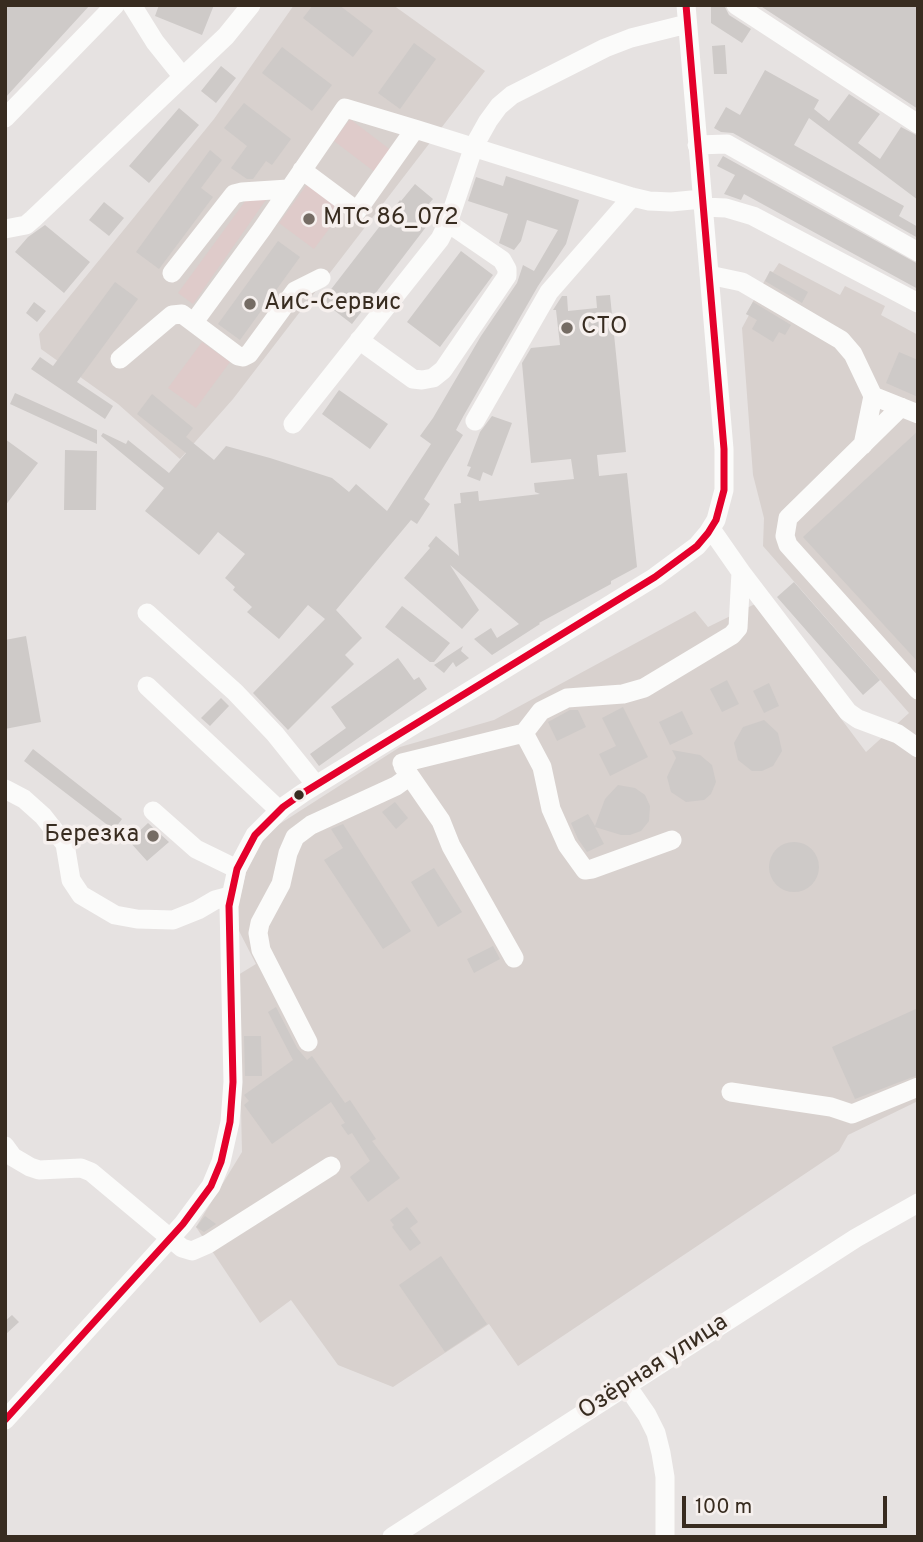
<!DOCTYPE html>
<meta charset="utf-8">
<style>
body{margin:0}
#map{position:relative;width:923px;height:1542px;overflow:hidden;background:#e6e2e1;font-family:Overpass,sans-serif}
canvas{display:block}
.frame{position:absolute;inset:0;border:7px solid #382c20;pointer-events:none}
.scale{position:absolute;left:682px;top:1496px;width:205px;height:32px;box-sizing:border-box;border:4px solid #382c20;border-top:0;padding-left:9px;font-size:21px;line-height:24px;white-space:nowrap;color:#382c20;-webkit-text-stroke:5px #f6f0ee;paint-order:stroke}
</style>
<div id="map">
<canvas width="923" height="1542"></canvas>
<div class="frame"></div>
<div class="scale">100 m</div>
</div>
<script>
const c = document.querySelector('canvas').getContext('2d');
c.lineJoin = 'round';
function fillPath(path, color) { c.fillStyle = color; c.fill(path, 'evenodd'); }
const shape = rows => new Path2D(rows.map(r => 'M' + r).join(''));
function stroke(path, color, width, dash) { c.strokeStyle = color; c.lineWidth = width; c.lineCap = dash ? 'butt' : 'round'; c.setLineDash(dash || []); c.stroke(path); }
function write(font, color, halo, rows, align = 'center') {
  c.font = font + ' Overpass,sans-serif'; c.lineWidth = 7; c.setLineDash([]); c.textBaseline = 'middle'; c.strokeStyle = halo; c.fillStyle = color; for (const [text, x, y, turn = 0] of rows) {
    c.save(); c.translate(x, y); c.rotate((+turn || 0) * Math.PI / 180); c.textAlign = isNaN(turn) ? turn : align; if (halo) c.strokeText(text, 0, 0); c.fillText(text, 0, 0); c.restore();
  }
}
fillPath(shape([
 [294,5,393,5,485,71,233,399,180,459,118,404,41,349,39,334,214,119],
 [779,263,840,295,845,286,885,306,881,315,918,335,918,1101,848,1135,839,1151,518,1366,489,1324,393,1387,338,1365,291,1300,260,1323,196,1227,242,1152,238,975,256,964,238,929,238,907,246,872,260,844,278,825,400,747,494,720,695,611,708,627,755,604,866,752,909,713,763,546,764,518,753,475,742,328,749,315,746,314,770,271,773,272]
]), '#d8d1ce');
fillPath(shape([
 [350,119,392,151,376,173,334,141],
 [308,183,343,210,314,249,279,223],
 [270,194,193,304,178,293,249,196],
 [202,342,230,362,196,408,168,388]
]), '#dfcbca');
fillPath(shape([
 [5,5,90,5,5,98],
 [159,5,214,5,202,35,155,16],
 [313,5,339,5,373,31,353,57,303,18],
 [711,5,724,5,729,15,751,29,742,43,711,23],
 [759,5,918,5,918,109],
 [414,43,436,59,400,109,378,93],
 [725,45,727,74,714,74,712,46],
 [282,47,332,85,312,111,262,73],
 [221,66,236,78,216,103,201,91],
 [765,70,819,100,814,109,829,121,849,94,880,114,858,143,880,159,901,127,918,136,918,200,809,118,794,145,904,206,899,216,918,227,918,238,733,133,721,132,714,128,726,107,740,115],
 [244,103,291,139,272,165,266,161,253,179,247,179,231,168,247,146,224,128],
 [179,108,199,125,149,183,129,166],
 [210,150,222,160,201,188,213,197,159,269,136,252],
 [723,156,918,264,918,289,744,194,741,200,724,194,735,175,717,166],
 [506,176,579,200,566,244,538,286,464,415,456,430,463,435,424,499,430,504,417,524,411,520,336,610,362,638,345,655,354,664,288,730,253,693,325,619,308,605,279,639,247,612,252,607,233,590,235,587,225,578,245,554,218,532,199,555,145,511,164,488,101,436,103,433,126,444,128,440,169,473,186,453,137,414,152,394,193,428,186,437,214,460,226,446,270,458,332,478,349,492,356,484,387,511,431,444,420,436,433,418,481,336,517,283,523,265,534,271,558,230,527,220,521,241,514,250,499,243,508,214,468,201,476,177,503,186],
 [415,184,433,199,419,215,429,223,352,324,322,301,400,200,401,201],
 [104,202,124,218,109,236,89,220],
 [45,225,90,262,64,293,15,252,28,237],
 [278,241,300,257,240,340,218,324],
 [461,251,493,275,440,347,407,322],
 [770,271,808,292,802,303,765,281],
 [115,282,138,299,77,382,113,406,105,419,31,369,40,357,53,366],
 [610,295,626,452,597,455,599,476,627,473,637,567,611,581,611,584,539,623,540,624,492,655,474,639,491,628,497,638,519,624,450,565,479,610,462,629,404,578,430,548,428,546,436,536,459,556,454,504,461,503,460,493,478,491,479,501,540,494,535,492,534,483,574,479,571,459,531,463,522,363,531,348,560,345,556,310,553,310,562,296,567,296,568,311,597,308,596,296],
 [34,302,46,311,37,322,26,313],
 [753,302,791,325,785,335,779,332,773,342,752,329,757,320,746,314],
 [899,352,918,360,918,397,886,383],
 [339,390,388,424,370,449,322,414],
 [15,393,97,430,97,444,10,404],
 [492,416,512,423,492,476,483,472,480,481,467,476,471,467,467,466,480,432],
 [918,431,918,662,803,537],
 [5,439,38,463,5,506],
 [65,450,97,451,96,510,64,510],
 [794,582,880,680,863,695,777,597],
 [402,606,450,643,434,662,430,662,385,627],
 [26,636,41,722,5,729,5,640],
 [463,646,461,651,469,658,456,667,453,662,444,673,434,665],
 [398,658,414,680,419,677,427,689,319,766,310,754,346,728,331,707],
 [727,680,739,704,722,712,710,689],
 [769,683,779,706,764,713,753,691],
 [221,698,229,706,210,726,201,718],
 [623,707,648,757,610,776,599,754,616,746,602,718],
 [570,710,578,710,586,727,557,741,548,722],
 [682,711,693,734,670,745,659,722],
 [764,720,778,733,782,751,773,766,762,771,752,771,738,760,734,743,743,727],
 [33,749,122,819,114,830,24,761],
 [672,750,700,755,712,765,716,782,711,794,704,800,686,802,671,792,667,777,676,758],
 [618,785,635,788,645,795,650,806,649,821,641,831,630,835,621,835,595,827,604,844,587,852,578,839,571,823,588,814,595,826,605,799],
 [395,802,408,818,396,829,382,812],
 [148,823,169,842,147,861,129,841],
 [343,824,411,931,383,949,324,860,343,848,331,829],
 '769 867a25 25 0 1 1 50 0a25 25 0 1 1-50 0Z',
 [434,868,462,912,438,927,411,882],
 [493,946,500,959,474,973,467,959],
 [276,1007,297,1048,307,1060,312,1056,345,1103,350,1100,376,1139,372,1141,400,1178,368,1202,350,1177,370,1161,352,1133,348,1135,341,1125,345,1123,331,1102,272,1144,244,1105,249,1101,244,1095,293,1060,268,1012],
 [918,1008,918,1075,855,1099,832,1047],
 [244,1036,261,1036,262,1076,245,1076],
 [407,1207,418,1222,410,1228,421,1243,410,1251,392,1227,394,1225,390,1220],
 [205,1216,216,1224,204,1232,196,1227],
 [441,1256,487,1324,445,1352,399,1285],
 [12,1315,19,1322,5,1335,5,1321]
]), '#cecac8');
stroke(shape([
 [132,5,155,42,183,77],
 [736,5,918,124],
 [5,118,115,5],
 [697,145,727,144,918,252],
 [302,170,357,211,415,129,632,197,649,201,671,202,702,199],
 [703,207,726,208,753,216,918,303],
 [5,229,26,225,33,219,226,36,251,5],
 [172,273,234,194,242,192,288,189],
 [709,275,742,282,841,340,853,354,873,396,918,414],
 [194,322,262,229,345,108,415,129],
 [359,340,413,379,422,380,433,378,443,370,507,276,507,269,502,260,448,223],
 [120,359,172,315,182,314,238,356,243,357,249,354,295,291,321,278],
 [901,407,788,518,785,536,788,545,918,690],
 [475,421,549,292,632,197],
 [293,424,440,239,448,223,474,146,488,121,499,106,512,95,605,48,631,38,687,24],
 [863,445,873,396],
 [741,572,848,712,858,719,898,734,918,748],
 [147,613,235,692,275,734,316,785],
 [147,686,279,810],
 [524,733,541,711,567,698,623,694,644,688,732,635,738,628,741,572,711,529],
 [402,763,524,733,542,767,551,809,567,845,585,870,592,869,672,840],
 [403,766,441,821,451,846,514,958],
 [5,789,24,799,43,816,65,844,71,880,81,895,115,915,137,919,173,920,198,910,215,900,230,896],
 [153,811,196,849,237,869],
 [308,1042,261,950,258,933,260,923,281,884,288,853,295,837,311,825,396,786,410,776],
 [731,1092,831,1107,852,1114,918,1087],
 [5,1146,13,1157,30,1167,39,1170,81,1168,91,1172,182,1248,192,1251,208,1244,331,1166],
 [627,1386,647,1415,656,1433,661,1453,665,1477,665,1537],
 [5,1420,183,1224,211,1186,221,1162,230,1122,233,1082,229,906,237,869,255,835,283,807,303,793,655,577,697,546,708,533,716,520,724,490,724,449,686,5],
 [392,1537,856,1238,918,1203]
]), '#fbfbfa', 19);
stroke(shape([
 [5,1420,183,1224,211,1186,221,1162,230,1122,233,1082,229,906,237,869,255,835,283,807,303,793,655,577,697,546,708,533,716,520,724,490,724,449,686,5]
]), '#e4002b', 7);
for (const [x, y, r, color] of [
 [309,219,7,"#756c64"],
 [250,304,7,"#756c64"],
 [567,328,7,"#756c64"],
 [299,795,6,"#382c20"],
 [153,836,7,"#756c64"]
]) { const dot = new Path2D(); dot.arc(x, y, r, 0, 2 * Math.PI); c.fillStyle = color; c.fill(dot); stroke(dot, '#f6f0ee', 2.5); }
write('24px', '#382c20', '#f6f0ee', [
 ["МТС 86_072",323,219],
 ["АиС-Сервис",264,304],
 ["СТО",581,328],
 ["Березка",139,836,"right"]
], 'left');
write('24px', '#382c20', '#f6f0ee', [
 ["Озёрная улица",654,1368,-33]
]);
</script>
